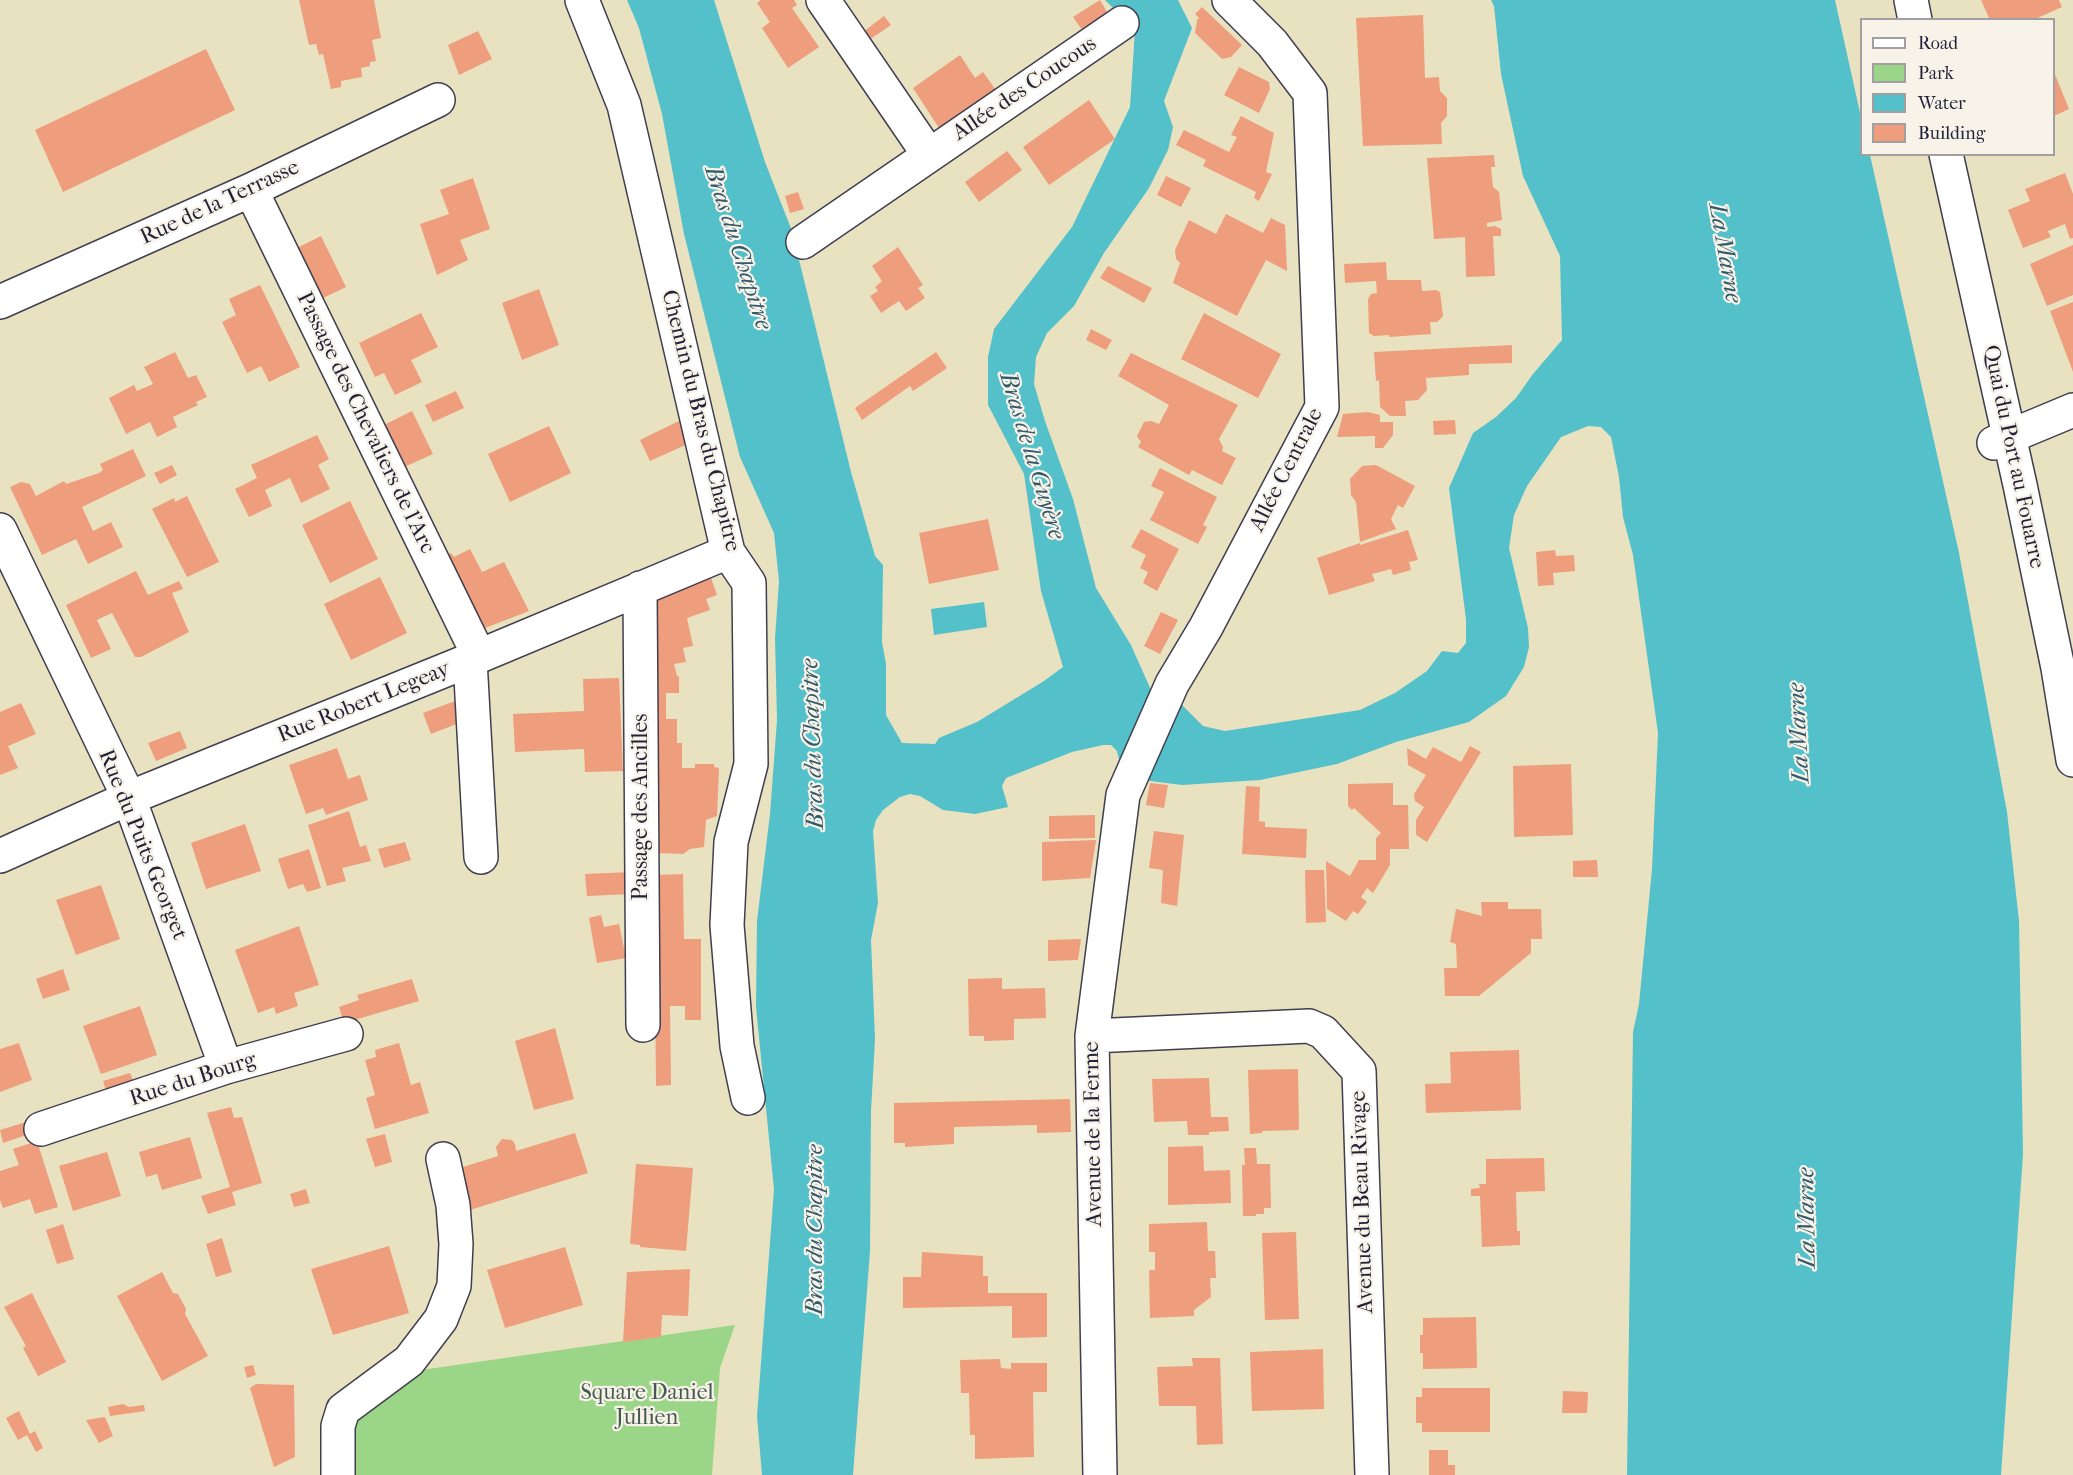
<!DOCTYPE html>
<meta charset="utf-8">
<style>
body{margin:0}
#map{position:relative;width:2073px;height:1475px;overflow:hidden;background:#e8e2c1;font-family:"IM FELL French Canon",serif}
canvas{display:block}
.legend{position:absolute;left:1860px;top:18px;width:195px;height:138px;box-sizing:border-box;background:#f7f3e8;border:2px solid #a29fa3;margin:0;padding:8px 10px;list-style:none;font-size:18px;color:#22223b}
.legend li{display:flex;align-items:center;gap:12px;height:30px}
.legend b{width:30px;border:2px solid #a29fa3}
</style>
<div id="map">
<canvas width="2073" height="1475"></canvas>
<ul class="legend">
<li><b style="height:8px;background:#fff"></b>Road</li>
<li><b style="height:16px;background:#9bd588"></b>Park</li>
<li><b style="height:16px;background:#53c0ca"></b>Water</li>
<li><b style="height:16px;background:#ee9d7d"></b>Building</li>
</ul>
</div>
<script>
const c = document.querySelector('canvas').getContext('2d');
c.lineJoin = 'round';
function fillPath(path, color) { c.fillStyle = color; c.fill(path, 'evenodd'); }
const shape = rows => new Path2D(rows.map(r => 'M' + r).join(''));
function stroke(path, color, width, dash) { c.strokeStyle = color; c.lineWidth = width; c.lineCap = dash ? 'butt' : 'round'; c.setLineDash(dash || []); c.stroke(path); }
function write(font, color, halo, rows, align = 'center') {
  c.font = font + ' "IM FELL French Canon",serif'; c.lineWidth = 4.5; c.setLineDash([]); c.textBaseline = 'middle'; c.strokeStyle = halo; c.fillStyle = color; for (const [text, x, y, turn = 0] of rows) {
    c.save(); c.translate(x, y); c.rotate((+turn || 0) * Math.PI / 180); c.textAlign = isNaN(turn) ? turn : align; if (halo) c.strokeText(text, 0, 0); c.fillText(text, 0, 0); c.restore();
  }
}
fillPath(shape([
 [735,1325,720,1368,712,1475,348,1475,353,1420,421,1370]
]), '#9bd588');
fillPath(shape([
 [627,0,714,0,765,162,792,231,851,472,875,556,883,565,882,642,886,664,886,715,902,743,935,744,939,738,977,722,1044,681,1063,667,1041,591,1024,474,988,405,988,357,994,329,1072,227,1130,107,1135,30,1105,0,1178,0,1192,28,1164,101,1173,127,1168,150,1149,188,1104,253,1074,306,1047,333,1036,357,1034,384,1045,421,1073,499,1096,588,1131,645,1151,690,1178,701,1203,726,1225,731,1360,710,1395,693,1427,671,1442,651,1458,653,1466,643,1466,619,1449,488,1473,433,1496,417,1516,398,1533,374,1562,340,1560,256,1523,176,1501,74,1494,6,1491,0,1835,0,1861,117,1862,154,1870,155,1959,553,2007,812,2019,921,2023,1154,2001,1475,1627,1475,1633,1032,1639,1004,1652,869,1658,733,1633,555,1623,517,1619,477,1611,437,1601,427,1588,426,1561,437,1527,486,1514,515,1509,548,1528,628,1529,647,1524,667,1506,696,1469,722,1396,742,1337,764,1260,780,1182,785,1150,781,1121,768,1117,751,1111,745,1103,745,1072,752,1006,778,1002,786,1008,807,975,814,943,810,920,796,910,794,900,797,883,810,876,820,873,831,878,903,871,940,875,1039,871,1111,870,1251,853,1475,762,1475,757,1416,774,1189,756,1007,757,921,770,814,777,720,775,638,779,581,774,533,740,457,684,234,662,114,639,28],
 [984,602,987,627,934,635,931,609]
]), '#53c0ca');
fillPath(shape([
 [299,0,374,0,381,38,372,40,376,61,370,62,370,66,361,68,362,77,341,81,341,87,331,89,323,54,319,55,316,44,309,45],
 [761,0,794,0,797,5,792,8,819,47,788,68,762,28,770,22,757,3],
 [1100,0,1110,17,1085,34,1073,17],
 [1981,0,2059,0,2062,7,2033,20,1990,20],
 [1202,7,1242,45,1231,57,1222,59,1195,33,1197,20,1199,18,1195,14],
 [1423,15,1425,78,1439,77,1440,91,1447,98,1447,116,1441,123,1442,144,1363,146,1356,18],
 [884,16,891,25,869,40,863,32],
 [478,31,492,59,459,75,448,45],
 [206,49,235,110,63,192,35,130],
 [960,55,975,78,983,72,998,93,941,131,913,88],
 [1239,67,1269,82,1270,89,1259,113,1224,95],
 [2054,72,2069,109,2054,116],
 [1089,100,1115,139,1049,185,1023,147],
 [1241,116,1274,133,1266,172,1272,174,1259,201,1254,198,1256,192,1203,166,1206,160,1176,145,1184,130,1229,152,1237,137,1231,135],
 [1007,151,1022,170,979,202,965,182],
 [1494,155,1495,167,1491,167,1493,187,1499,192,1502,220,1487,223,1487,227,1495,226,1501,229,1501,236,1493,236,1495,276,1466,277,1465,237,1434,239,1427,158],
 [2065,173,2073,194,2073,238,2070,239,2065,224,2048,231,2051,237,2023,248,2008,210,2030,201,2025,189],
 [1166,176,1191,188,1181,207,1157,195],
 [473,178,490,229,460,240,468,260,437,275,420,224,449,214,440,190],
 [798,192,804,209,790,213,785,196],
 [1226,214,1263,233,1271,218,1285,225,1287,271,1266,260,1237,316,1173,283,1180,263,1176,259,1175,250,1189,220,1216,234],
 [321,236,346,287,321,299,297,248],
 [2073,245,2073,295,2047,306,2030,264],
 [898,247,923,285,918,288,925,298,906,311,899,301,881,313,870,296,878,291,875,287,882,281,872,266],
 [1386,262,1387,280,1421,280,1422,291,1436,290,1440,292,1443,316,1437,322,1430,322,1431,334,1389,337,1389,335,1374,336,1369,333,1368,299,1371,294,1377,293,1376,281,1345,283,1344,264],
 [1108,266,1152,288,1144,303,1100,278],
 [260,285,300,367,269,382,261,366,247,373,222,322,236,315,229,299],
 [539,289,559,345,522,360,502,303],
 [2073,302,2073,372,2050,311],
 [421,313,438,347,411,360,422,382,395,395,384,373,375,377,359,343],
 [1204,313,1281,354,1258,398,1181,359],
 [1091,329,1112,340,1106,350,1086,340],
 [1512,345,1512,363,1469,364,1469,375,1426,378,1427,390,1418,400,1405,401,1406,416,1390,416,1380,407,1379,380,1376,381,1374,352],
 [175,352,188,378,196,375,207,397,196,402,198,405,173,417,177,427,157,437,150,422,126,434,109,398,134,385,137,391,153,384,144,367],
 [936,352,947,368,913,391,910,386,862,420,855,408],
 [1131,353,1238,405,1219,439,1223,447,1222,451,1236,458,1222,485,1192,470,1189,475,1138,447,1141,442,1137,436,1144,422,1151,421,1159,424,1169,405,1118,376],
 [456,391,464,408,433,422,425,405],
 [412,411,433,454,402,468,382,426],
 [1368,412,1380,415,1380,422,1393,422,1393,435,1383,448,1375,448,1375,436,1337,437,1343,414],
 [687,417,692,442,650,461,640,440],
 [1455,420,1456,434,1434,435,1433,421],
 [549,426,571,473,510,502,488,454],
 [317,435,329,459,318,465,330,489,301,503,290,478,265,490,272,506,249,517,235,489,257,478,251,465],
 [133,449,146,476,82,507,93,531,111,522,123,547,88,564,76,539,42,555,10,487,21,482,30,484,36,496,64,481,66,484,99,473,103,470,100,464],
 [172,465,177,475,160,484,154,473],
 [1376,465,1415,486,1403,508,1398,505,1391,519,1396,529,1360,542,1356,502,1351,495,1350,479,1362,466],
 [1160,468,1217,497,1203,525,1207,527,1198,544,1150,520,1164,492,1151,486],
 [187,496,219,562,187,577,152,509,174,498,175,502],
 [350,501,378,559,330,583,302,525],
 [988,519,999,570,929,584,919,533],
 [1141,529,1179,549,1157,591,1143,583,1148,572,1140,568,1146,555,1131,547],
 [1408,530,1418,560,1409,562,1411,570,1393,575,1391,569,1372,574,1375,581,1329,595,1317,558,1360,543,1360,545],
 [470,549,482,572,504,562,529,611,480,630,444,556,451,553,454,557],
 [1555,550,1556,556,1574,555,1575,571,1553,573,1554,585,1538,586,1536,552],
 [136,571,148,595,179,581,183,589,172,593,189,632,141,657,135,657,112,613,97,620,111,649,91,658,66,605],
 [380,577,407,633,351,660,324,604],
 [711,578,717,595,706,599,710,610,687,618,693,646,683,648,686,662,674,664,677,676,679,676,679,693,666,693,666,719,677,719,677,743,682,743,682,768,695,768,695,764,714,764,714,767,719,768,717,816,706,820,704,847,690,849,683,854,656,853,654,693,658,693,651,602],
 [1161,612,1178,620,1160,654,1144,646],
 [619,678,623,771,585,772,584,749,515,752,513,714,584,711,583,679],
 [458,700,459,723,431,734,423,713],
 [21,703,36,734,8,746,18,768,0,775,0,712],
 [180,731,187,748,156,761,148,743],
 [1470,746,1481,752,1427,842,1416,835,1416,820,1424,807,1415,801,1414,794,1426,775,1408,765,1407,748,1426,759,1433,747,1461,762],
 [337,748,348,779,360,775,368,800,326,815,323,808,306,814,289,765],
 [1571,764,1573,835,1514,837,1513,766],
 [1150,783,1168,785,1164,808,1146,805],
 [1393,783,1393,805,1408,805,1409,849,1390,849,1390,865,1373,893,1367,888,1361,897,1367,902,1358,914,1353,911,1346,921,1327,909,1326,861,1350,876,1359,860,1376,860,1376,838,1381,833,1354,808,1352,810,1348,806,1348,784],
 [1246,786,1260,787,1259,821,1265,822,1265,827,1307,829,1306,858,1242,854],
 [349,811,360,847,366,845,371,861,342,868,346,881,327,886,308,825],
 [1095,815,1095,838,1049,839,1049,816],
 [245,824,261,871,206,889,191,843],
 [1154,831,1184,835,1177,906,1161,903,1163,870,1149,868],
 [1096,840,1090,878,1042,881,1042,842],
 [405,842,411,860,384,868,378,849],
 [309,849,321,888,307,892,303,884,288,889,278,859],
 [1597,860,1598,877,1573,877,1573,861],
 [1305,870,1324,870,1326,922,1306,923],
 [631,872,631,894,587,896,585,874],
 [683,874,684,939,701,939,701,1020,685,1020,685,1006,670,1006,671,1085,656,1086,654,875],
 [101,885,120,939,76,955,56,900],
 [1481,902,1508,902,1508,909,1541,909,1542,939,1531,939,1531,953,1479,996,1445,996,1444,968,1457,968,1456,944,1450,942,1456,909,1482,916],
 [601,915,604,927,619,924,626,958,597,963,589,918],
 [299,926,319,985,294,993,298,1006,276,1014,274,1007,258,1013,235,950],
 [1081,939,1078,960,1048,961,1048,940],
 [63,969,70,990,43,999,36,979],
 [1002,978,1002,989,1045,988,1046,1018,1014,1019,1014,1040,984,1041,984,1036,969,1036,968,979],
 [412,979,419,1001,344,1023,339,1007,359,1000,357,995],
 [140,1006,157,1055,101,1074,83,1026],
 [555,1028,574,1099,534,1110,515,1041],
 [19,1043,32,1080,0,1092,0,1049],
 [399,1043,411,1085,420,1082,429,1113,375,1129,366,1098,375,1095,365,1060,376,1057,375,1050],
 [1519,1050,1521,1110,1426,1113,1425,1084,1451,1083,1450,1052],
 [1298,1069,1299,1130,1262,1131,1262,1133,1250,1134,1248,1070],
 [130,1073,136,1087,108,1096,103,1081],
 [1209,1078,1211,1117,1228,1117,1229,1131,1209,1132,1209,1135,1188,1135,1187,1121,1154,1122,1152,1079],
 [1070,1099,1071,1132,1037,1133,1037,1125,954,1127,954,1144,905,1147,905,1143,894,1143,894,1103],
 [231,1107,234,1118,242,1117,262,1183,232,1192,236,1205,208,1214,201,1196,230,1187,207,1113],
 [26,1122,29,1134,3,1143,0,1130],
 [575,1133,588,1173,470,1210,457,1169,498,1156,496,1147,502,1139,512,1140,515,1144,516,1151],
 [385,1134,392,1162,375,1167,366,1139],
 [190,1137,202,1178,162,1190,157,1174,146,1177,139,1152],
 [37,1141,58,1207,35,1214,30,1199,3,1208,0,1200,0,1171,19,1165,13,1149],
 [1203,1146,1204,1171,1230,1170,1231,1203,1168,1205,1168,1147],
 [1244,1148,1256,1148,1257,1164,1270,1164,1271,1208,1264,1208,1264,1214,1256,1214,1256,1216,1243,1216,1242,1165,1245,1165],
 [107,1152,121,1196,73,1211,59,1166],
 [1544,1158,1545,1191,1516,1192,1517,1231,1520,1231,1520,1245,1482,1247,1480,1196,1471,1196,1471,1189,1480,1188,1479,1184,1486,1184,1486,1159],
 [636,1164,693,1168,686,1251,640,1247,640,1245,630,1244],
 [306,1189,310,1203,294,1207,290,1194],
 [1207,1222,1208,1251,1215,1251,1216,1278,1210,1278,1211,1297,1194,1310,1194,1316,1150,1318,1149,1270,1155,1270,1155,1252,1149,1252,1149,1224],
 [63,1224,74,1259,57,1264,46,1230],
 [1296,1232,1299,1319,1265,1320,1262,1233],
 [222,1238,232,1272,216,1277,206,1244],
 [389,1246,409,1313,333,1335,311,1269],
 [565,1247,583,1305,505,1328,487,1270],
 [922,1252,983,1256,983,1276,988,1276,988,1293,1047,1293,1047,1337,1012,1338,1012,1306,903,1308,903,1277,921,1277],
 [690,1269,688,1316,662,1315,661,1337,623,1342,627,1272],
 [162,1272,173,1293,178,1294,186,1309,185,1314,208,1356,162,1381,117,1296],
 [32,1293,66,1362,38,1376,23,1348,26,1346,4,1307],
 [1476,1317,1477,1368,1423,1369,1423,1353,1420,1353,1420,1335,1423,1335,1423,1318],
 [1323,1349,1324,1409,1252,1411,1250,1352],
 [1192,1358,1220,1358,1223,1444,1197,1445,1196,1406,1159,1406,1157,1367,1193,1366],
 [1000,1359,1001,1368,1011,1369,1011,1363,1047,1363,1047,1392,1033,1392,1034,1457,975,1459,975,1435,970,1435,969,1393,961,1393,960,1360],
 [253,1365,256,1375,247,1378,244,1367],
 [256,1384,294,1385,295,1457,274,1467,250,1388],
 [1422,1388,1490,1388,1490,1432,1422,1432,1422,1423,1416,1423,1416,1397,1422,1397],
 [1563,1391,1588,1392,1587,1413,1562,1413],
 [123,1404,129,1407,144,1405,145,1411,110,1416,108,1407],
 [19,1411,30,1434,35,1431,43,1448,36,1452,27,1435,18,1440,6,1418],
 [105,1417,113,1436,99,1443,86,1420],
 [1429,1450,1448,1450,1448,1465,1455,1465,1455,1475,1429,1475]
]), '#ee9d7d');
const minor = shape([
 [582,0,624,105,728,552,749,583,751,764,731,842,727,925,737,1046,748,1098],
 [823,0,929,155],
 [1911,0,1915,20],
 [1946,154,2020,485,2058,668,2073,760],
 [251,190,479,656],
 [803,242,1122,23],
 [0,302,251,190,438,100],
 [1994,443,2073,410],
 [0,530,129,798,226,1067],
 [640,588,643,1025],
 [470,660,481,857],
 [0,856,129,798,470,660,728,552],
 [1092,1036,1309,1026,1323,1032,1359,1071,1372,1475],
 [41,1129,226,1067,346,1034],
 [338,1475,338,1426,343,1410,409,1361,441,1319,454,1286,456,1244,453,1205,443,1159],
 [1100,1475,1092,1036,1123,795,1172,684,1206,627,1322,407,1310,93,1272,43,1229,0]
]);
stroke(minor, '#403f4f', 36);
stroke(minor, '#fff', 33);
write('22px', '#22223b', '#f7f3e8', [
 ["Allée des Coucous",1025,89,-34],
 ["Rue de la Terrasse",220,203,-25],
 ["Chemin du Bras du Chapitre",700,421,76],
 ["Passage des Chevaliers de l'Arc",365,423,64],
 ["Quai du Port au Fouarre",2013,457,78],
 ["Allée Centrale",1287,470,-63],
 ["Rue Robert Legeay",364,703,-22],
 ["Passage des Ancilles",642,807,-90],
 ["Rue du Puits Georget",142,845,68],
 ["Rue du Bourg",193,1080,-18],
 ["Avenue de la Ferme",1094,1134,-91],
 ["Avenue du Beau Rivage",1363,1202,-92]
]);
write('22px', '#465852', '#f7f3e8', [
 ["Square Daniel",647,1394],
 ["Jullien",647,1419]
]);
write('italic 24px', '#33596d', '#f7f3e8', [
 ["Bras du Chapitre",737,248,72],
 ["La Marne",1724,253,80],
 ["Bras de la Guyère",1031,456,73],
 ["La Marne",1800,733,-93],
 ["Bras du Chapitre",814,744,-92],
 ["La Marne",1808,1218,-91],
 ["Bras du Chapitre",816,1230,-90]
]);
</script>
